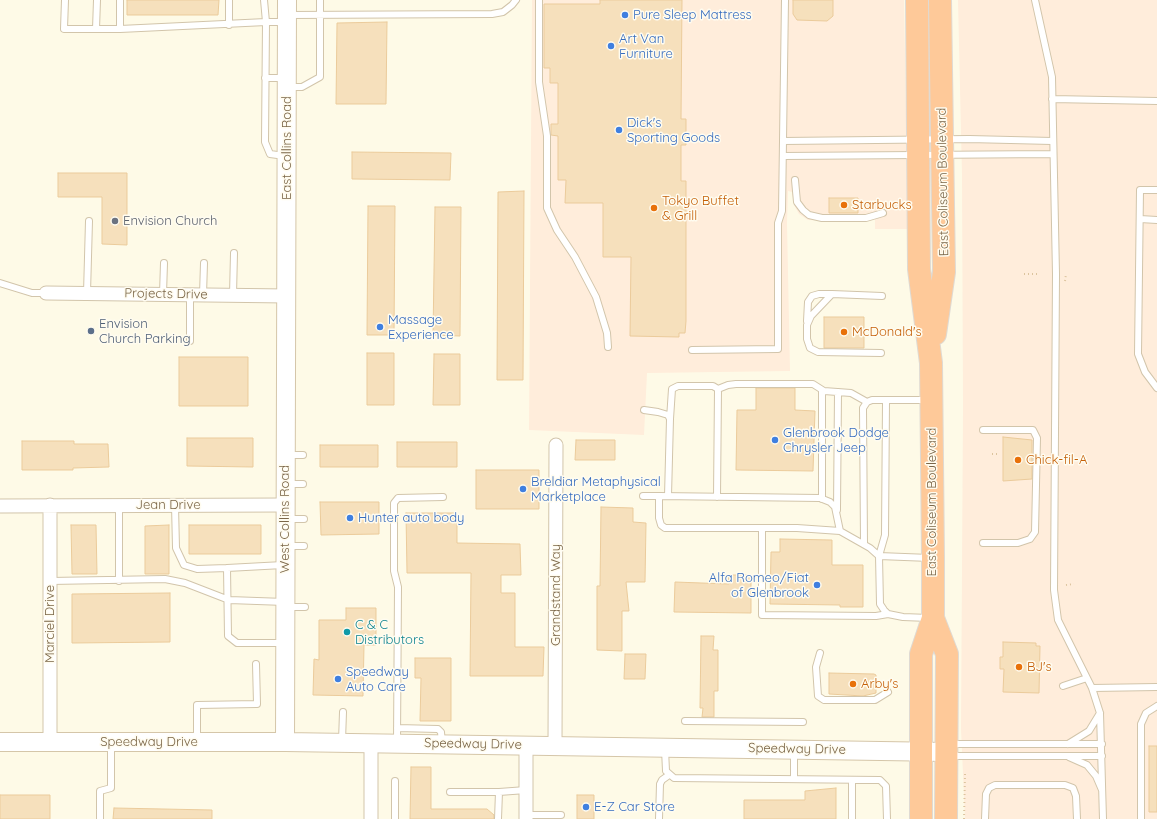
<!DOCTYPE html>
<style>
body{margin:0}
canvas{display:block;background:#fefae7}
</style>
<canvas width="1157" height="819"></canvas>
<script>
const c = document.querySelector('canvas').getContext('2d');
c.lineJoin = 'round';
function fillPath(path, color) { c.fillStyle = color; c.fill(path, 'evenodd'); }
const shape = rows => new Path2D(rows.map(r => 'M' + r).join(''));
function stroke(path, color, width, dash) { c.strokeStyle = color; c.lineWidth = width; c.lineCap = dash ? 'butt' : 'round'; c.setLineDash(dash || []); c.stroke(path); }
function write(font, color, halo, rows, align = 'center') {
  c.font = font + ' Quicksand,sans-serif'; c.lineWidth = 3; c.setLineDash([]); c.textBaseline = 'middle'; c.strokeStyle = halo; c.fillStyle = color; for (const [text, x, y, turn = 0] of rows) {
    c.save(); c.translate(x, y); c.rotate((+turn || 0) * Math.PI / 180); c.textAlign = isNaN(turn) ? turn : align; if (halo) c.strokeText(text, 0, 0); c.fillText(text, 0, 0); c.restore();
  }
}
fillPath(shape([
 [532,0,904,0,908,229,875,229,875,219,874,218,864,222,808,220,799,214,794,205,792,192,788,191,787,223,790,371,647,373,644,435,529,430],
 [958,0,1157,0,1157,819,965,819,961,729,963,408,962,175]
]), '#ffeddb');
const building = shape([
 [127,0,219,0,218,15,127,15,127,0],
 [600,0,682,0,681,119,686,119,686,145,681,145,681,181,686,181,686,321,685,333,679,333,679,337,630,336,631,257,603,257,603,203,565,203,566,180,558,180,558,136,551,135,551,124,558,124,558,83,550,83,550,68,544,68,544,4,600,4,600,0],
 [793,0,833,0,833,16,827,21,797,20,793,14,793,0],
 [387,22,386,104,336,104,337,23,387,22],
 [352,152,451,153,450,180,352,179,352,152],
 [58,173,127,173,127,245,102,244,102,197,58,197,58,173],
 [524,191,523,380,497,380,498,192,524,191],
 [829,198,858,198,858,213,829,213,829,198],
 [368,206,395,206,394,335,367,335,368,206],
 [435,207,461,207,460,336,433,335,435,207],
 [824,317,864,317,864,348,824,348,824,317],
 [367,353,394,353,394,405,367,405,367,353],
 [434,354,460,354,460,405,433,405,434,354],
 [179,357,248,357,248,406,179,406,179,357],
 [756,388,795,388,795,410,815,411,813,471,736,470,737,410,756,410,756,388],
 [1003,437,1032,440,1032,479,1003,481,1003,437],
 [187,438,253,438,253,467,187,466,187,438],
 [576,440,615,440,615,460,575,460,576,440],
 [22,441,74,441,74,444,108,444,109,467,73,468,73,470,22,470,22,441],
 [397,442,457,442,457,467,397,467,397,442],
 [320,445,378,445,378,467,320,467,320,445],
 [476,470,539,470,539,509,476,509,476,470],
 [320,502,379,502,379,534,321,535,320,502],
 [601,507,633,508,633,522,646,523,645,582,626,582,629,611,622,611,622,651,597,650,597,586,600,586,601,507],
 [406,513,456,513,457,514,457,543,520,544,521,575,501,575,501,593,515,593,515,647,544,647,543,676,470,676,471,573,407,573,406,513],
 [71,525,96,525,97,574,72,574,71,525],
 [169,525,169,574,145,574,145,526,169,525],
 [189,525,261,525,261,554,189,554,189,525],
 [780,539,832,540,832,565,863,565,863,607,840,607,840,605,770,604,771,552,780,552,780,539],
 [728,575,751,575,751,613,674,612,675,582,729,584,728,575],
 [170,593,170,642,72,643,72,594,170,593],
 [346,608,376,608,376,645,364,645,363,696,313,695,314,659,319,660,319,620,346,620,346,608],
 [701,636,714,636,713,650,718,650,718,691,714,691,714,717,702,717,703,708,700,708,701,636],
 [1003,642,1036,643,1036,646,1040,646,1039,693,1003,692,1004,669,1000,669,1000,657,1003,657,1003,642],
 [625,654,646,654,645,679,624,679,625,654],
 [415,658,451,658,451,721,420,721,421,678,415,678,415,658],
 [829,673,874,674,876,675,876,693,863,696,829,694,829,673],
 [1149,746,1157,746,1157,812,1149,812,1149,746],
 [411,767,431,767,431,809,487,809,494,815,494,819,410,819,411,767],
 [836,788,836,819,744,819,744,800,805,800,805,791,836,788],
 [0,795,50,795,50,819,0,819,0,795],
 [577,795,594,795,594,819,577,819,577,795],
 [114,808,212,810,212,819,113,819,114,808]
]);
fillPath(building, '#f6e0bc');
stroke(building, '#ebcb9b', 1);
const lane = shape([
 [65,0,64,29,120,29],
 [120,0,120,29,266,22,265,142,270,154,285,156],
 [229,0,229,25],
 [264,0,266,22,285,22],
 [539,0,539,82,547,136,547,208,557,230,575,257,596,297,607,333,608,347],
 [1035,0,1052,77,1056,274,1054,590,1058,620,1092,688,1100,713,1103,819],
 [289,15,492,14,503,12,512,5,516,0],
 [96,29,97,0],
 [265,78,286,78],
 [289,87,302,87,320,77,320,0],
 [1052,99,1157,101],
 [783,141,969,139,1052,141],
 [783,156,1052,154],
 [795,180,797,202,803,210,809,215,822,218,866,218,883,213],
 [1157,190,1140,190,1138,354,1145,372,1157,388],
 [1140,219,1157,220],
 [0,283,32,293,46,293],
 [87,293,89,221],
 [163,294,164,263],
 [203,295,204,263],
 [233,295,234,253],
 [807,321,808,302,812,296,819,294,832,294],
 [190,341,190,294],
 [692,350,778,349,778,223,782,211,785,0],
 [881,353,818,352,810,348,807,339,807,325,811,316,832,294,882,296],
 [718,389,728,385,736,384,813,384,824,391,851,393,867,402],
 [822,390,822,499],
 [644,410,658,412,668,415,670,419,668,496],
 [670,419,672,389,678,386,713,386,718,389,717,497],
 [287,455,303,455],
 [287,484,303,484],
 [643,496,659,496],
 [119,505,119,581],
 [175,505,176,548,184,565,197,569,227,568,228,636,237,643,283,643],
 [837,510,838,392],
 [287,519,304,519],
 [762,528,762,615,876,616,888,614],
 [840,531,835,507,830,502,820,498,659,496,659,518,661,525,665,528,797,528,840,531,870,548,879,556,885,535,886,401],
 [983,543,1018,543,1030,539,1035,532,1037,438,1033,430,983,430],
 [864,544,863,408,867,402,872,400,928,400],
 [287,546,304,546],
 [227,568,283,565],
 [50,581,165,579,185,583,229,600,285,602],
 [286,607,305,607],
 [929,618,903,617,888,614,884,610,880,604,879,556,930,558],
 [820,653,816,667,818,696,824,700,875,700,888,692],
 [1063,686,1087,678],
 [1092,688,1157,687],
 [685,721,803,722],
 [397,728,438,729,441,732,442,743],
 [197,741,197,705,257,704,256,664],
 [342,741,343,712],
 [397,742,398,587,394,571,394,503,398,498,443,497],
 [1068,744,1089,731,1100,713],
 [951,748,956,744,1102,744],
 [665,749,666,771,674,778,880,780,886,786,887,819],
 [794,751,794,779],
 [950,753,958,756,1102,756],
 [1069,757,1087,765,1096,776,1102,790],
 [395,781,395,819],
 [450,792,499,792,526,790],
 [526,815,561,815],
 [100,819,100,791,111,788,111,744],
 [498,819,499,792],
 [659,819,660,784,662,780,669,775],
 [852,819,852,780],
 [985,819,986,794,989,788,995,785,1065,785,1073,788,1076,796,1077,819],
 [1141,819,1141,724,1146,713,1157,706]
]);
const street = shape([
 [46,293,287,296],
 [0,506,285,505],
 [50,743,50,505],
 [371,743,371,819],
 [526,745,526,819],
 [555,745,556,445]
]);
const secondary = shape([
 [0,742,285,742,947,752],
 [285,742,287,0]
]);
const highway = shape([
 [917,0,919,269,931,363,933,558,933,618,921,654,921,819],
 [935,334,944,272,940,0],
 [933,618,947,654,946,819]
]);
stroke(lane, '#d2c5ab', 8);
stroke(street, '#d2c5ab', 15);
stroke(secondary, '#d5c6a9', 20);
stroke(highway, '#dfdad3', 24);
stroke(shape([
 [1024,274,1039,274],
 [1065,281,1066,274],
 [992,454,1000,454],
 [1066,585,1074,584],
 [964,819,965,774]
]), '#dcc49e', 2, [1, 3]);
stroke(lane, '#fff', 6);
stroke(street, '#fff', 13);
stroke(secondary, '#fff', 18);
stroke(highway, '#fec999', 22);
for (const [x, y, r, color] of [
 [625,15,4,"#3f7fe0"],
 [611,46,4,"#3f7fe0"],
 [619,130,4,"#3f7fe0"],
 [844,205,4,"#e8710a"],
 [654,208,4,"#e8710a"],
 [115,221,4,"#6b7280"],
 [380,327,4,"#3f7fe0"],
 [91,331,4,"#5c6f8a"],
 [844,332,4,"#e8710a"],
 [775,440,4,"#3f7fe0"],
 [1018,460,4,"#e8710a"],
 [523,489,4,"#3f7fe0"],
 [350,518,4,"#3f7fe0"],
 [817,585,4,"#3f7fe0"],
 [347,632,4,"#0f9aa8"],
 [1019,667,4,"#e8710a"],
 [338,679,4,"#3f7fe0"],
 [853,684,4,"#e8710a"],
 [586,807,4,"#3f7fe0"]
]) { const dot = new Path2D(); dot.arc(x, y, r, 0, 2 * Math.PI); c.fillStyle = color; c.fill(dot); stroke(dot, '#fffcf0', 1.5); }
write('13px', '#366cbe', '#fffcf0', [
 ["Pure Sleep Mattress",633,15],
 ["Art Van",619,39],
 ["Furniture",619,54],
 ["Dick's",627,123],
 ["Sporting Goods",627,138],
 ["Massage",388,320],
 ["Experience",388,335],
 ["Glenbrook Dodge",783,433],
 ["Chrysler Jeep",783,448],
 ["Breldiar Metaphysical",531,482],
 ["Marketplace",531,497],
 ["Hunter auto body",358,518],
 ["Alfa Romeo/Fiat",809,578,"right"],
 ["of Glenbrook",809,593,"right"],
 ["Speedway",346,672],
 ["Auto Care",346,687],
 ["E-Z Car Store",594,807]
], 'left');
write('13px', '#7b6648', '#fffcf0', [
 ["East Collins Road",287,148,-90],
 ["East Coliseum Boulevard",943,182,-91],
 ["Projects Drive",166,294,1],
 ["East Coliseum Boulevard",932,502,-90],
 ["Jean Drive",168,505],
 ["West Collins Road",285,519,-90],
 ["Grandstand Way",556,595,-90],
 ["Marciel Drive",50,624,-90],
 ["Speedway Drive",149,742],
 ["Speedway Drive",473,744,1],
 ["Speedway Drive",797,749,1]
]);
write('13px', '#c56008', '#fffcf0', [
 ["Tokyo Buffet",662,201],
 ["& Grill",662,216],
 ["Starbucks",852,205],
 ["McDonald's",852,332],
 ["Chick-fil-A",1026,460],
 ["BJ's",1027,667],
 ["Arby's",861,684]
], 'left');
write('13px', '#5b616d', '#fffcf0', [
 ["Envision Church",123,221]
], 'left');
write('13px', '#4e5e75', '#fffcf0', [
 ["Envision",99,324],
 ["Church Parking",99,339]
], 'left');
write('13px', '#0d838f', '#fffcf0', [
 ["C & C",355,625],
 ["Distributors",355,640]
], 'left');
</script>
